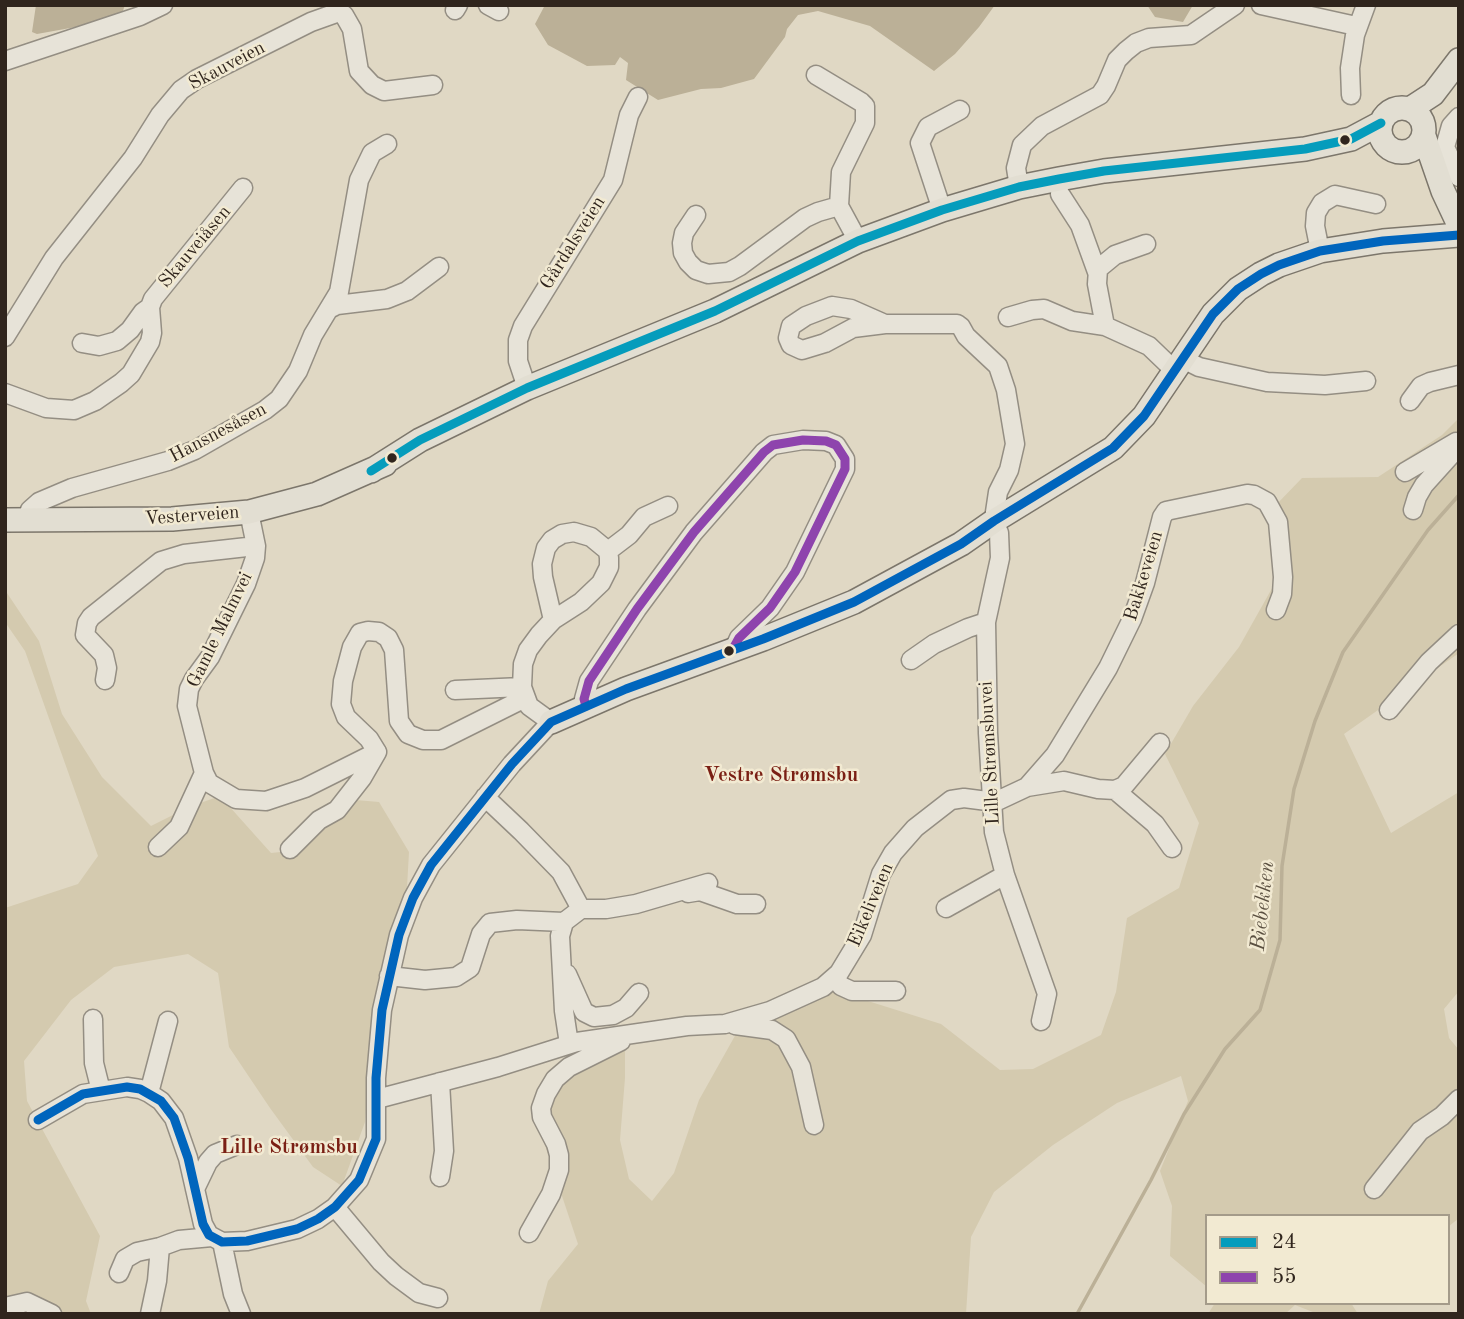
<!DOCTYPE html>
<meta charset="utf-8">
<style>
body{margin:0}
#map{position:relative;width:1464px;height:1319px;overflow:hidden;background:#e0d8c4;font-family:"Old Standard TT",serif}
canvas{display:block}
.frame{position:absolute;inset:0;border:7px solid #30251d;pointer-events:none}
.legend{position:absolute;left:1205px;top:1214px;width:245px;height:91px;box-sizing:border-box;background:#f2ead2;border:2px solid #a49b8a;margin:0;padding:9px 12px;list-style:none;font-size:21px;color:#30251d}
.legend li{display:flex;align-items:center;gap:14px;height:35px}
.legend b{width:35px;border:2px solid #a49b8a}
</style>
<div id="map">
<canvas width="1464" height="1319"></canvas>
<div class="frame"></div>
<ul class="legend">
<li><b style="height:9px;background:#059cbc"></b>24</li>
<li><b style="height:9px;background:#8e44ad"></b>55</li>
</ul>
</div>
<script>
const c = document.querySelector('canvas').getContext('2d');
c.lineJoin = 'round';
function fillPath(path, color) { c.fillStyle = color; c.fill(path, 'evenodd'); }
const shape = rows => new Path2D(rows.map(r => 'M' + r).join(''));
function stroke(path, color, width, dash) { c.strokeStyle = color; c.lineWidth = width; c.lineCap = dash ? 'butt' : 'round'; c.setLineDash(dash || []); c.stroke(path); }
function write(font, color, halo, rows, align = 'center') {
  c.font = font + ' "Old Standard TT",serif'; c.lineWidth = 5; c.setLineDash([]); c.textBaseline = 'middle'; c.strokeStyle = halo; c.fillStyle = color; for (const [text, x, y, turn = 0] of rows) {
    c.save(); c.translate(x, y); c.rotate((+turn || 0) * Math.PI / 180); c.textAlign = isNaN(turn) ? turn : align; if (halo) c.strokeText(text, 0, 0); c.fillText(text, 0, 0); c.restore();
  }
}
fillPath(shape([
 [1459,418,1459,653,1344,734,1391,833,1459,792,1459,991,1444,1009,1449,1038,1459,1050,1459,1218,1448,1227,1448,1216,1207,1216,1207,1287,1170,1256,1172,1206,1160,1171,1188,1101,1181,1076,1117,1103,1053,1145,994,1192,971,1237,966,1314,539,1314,548,1281,578,1244,540,1130,545,1079,591,1040,625,1034,625,1078,620,1140,629,1179,652,1201,674,1173,699,1100,736,1034,739,1012,809,986,833,990,941,1024,1000,1070,1033,1069,1101,1035,1116,992,1127,918,1179,888,1199,823,1165,754,1193,706,1239,647,1275,583,1274,507,1302,478,1378,477,1442,435],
 [5,590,39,641,62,714,102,777,151,826,189,807,220,796,271,853,290,851,344,799,379,802,409,852,406,905,371,1047,365,1122,342,1186,313,1167,270,1108,229,1047,218,973,188,954,114,967,71,1000,24,1061,27,1101,100,1236,86,1301,91,1314,5,1314,5,908,78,884,98,856,25,651,5,622],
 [1215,1303,1351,1303,1358,1314,1318,1314,1295,1305,1285,1314,1208,1314]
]), '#d4caaf');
fillPath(shape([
 [36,5,125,5,120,19,37,34,32,32],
 [545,5,995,5,979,27,955,54,934,71,870,26,818,11,798,15,787,29,785,37,754,79,721,88,701,89,658,100,626,80,628,63,620,57,615,65,587,66,548,45,535,24],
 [1147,5,1193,5,1183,22,1155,17]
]), '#bbb097');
stroke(shape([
 [1077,1314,1151,1180,1184,1114,1225,1049,1260,1010,1280,940,1282,866,1294,789,1315,721,1343,652,1428,530,1459,495]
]), '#bbb097', 3.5);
const minor = shape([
 [488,5,499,11],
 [1261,5,1356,26],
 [455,10,458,5],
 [5,61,140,16,163,5],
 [816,75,861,102,865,106,865,123,841,172,839,206],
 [1351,95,1350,68,1355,35,1366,5],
 [1459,117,1451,126,1445,147,1459,177],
 [1019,187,1016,168,1022,145,1042,126,1100,95,1106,86,1117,60,1126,51,1136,43,1149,38,1191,35,1235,5],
 [1060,194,1080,225,1097,272],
 [942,210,920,143,928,127,960,110],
 [696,215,684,233,682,243,683,253,688,262,696,270,708,274,729,272,740,266,805,218,818,212,839,206,858,241],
 [1146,244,1115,255,1098,269,1097,284,1105,326,1149,346,1174,370],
 [1320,251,1315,226,1316,213,1322,203,1335,195,1376,204],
 [331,308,337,305,387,299,407,291,439,267],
 [1008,317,1032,310,1044,309,1072,321,1105,326],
 [885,324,851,309,832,306,806,316,791,326,788,338,791,345,802,350,825,343,853,328,885,324,957,324,961,327,966,336,998,366,1006,390,1015,444,1009,470,998,492,995,512,998,518],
 [5,337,54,258,133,158,160,115,181,90,197,79,311,22,339,12,344,15,352,29,359,71,372,85,384,91,433,85],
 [82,343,99,346,117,341,130,330,143,312,150,307],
 [1181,358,1199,367,1267,382,1325,385,1366,381],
 [527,388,518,361,518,340,523,326,613,180,629,115,638,97],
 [5,393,46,408,74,410,95,401,121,383,131,374,150,342,152,333,150,307,153,299,243,188],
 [1410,401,1421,386,1430,382,1459,375],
 [1405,472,1456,442],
 [1413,510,1417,497,1424,485,1459,446],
 [249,512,256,546,255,558,246,584,210,657,194,679,189,689,187,706,204,773,209,783,236,799,266,801,305,788,377,752],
 [26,520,30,510,39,502,72,488,168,461,195,450,265,410,279,399,298,371,313,335,339,292,359,180,372,153,387,144],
 [994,521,999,533,1000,558,986,622,988,733,994,832,1005,875,1047,994,1041,1021],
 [608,551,629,535,644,517,668,506],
 [911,660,934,644,968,628,986,622],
 [105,680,107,668,104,655,85,635,87,623,91,617,161,561,184,554,256,546],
 [455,690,522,687],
 [586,706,584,699,589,681,637,609,694,532,764,452,773,445,803,440,826,441,836,445,845,459,845,469,795,572,770,608,739,638,734,649],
 [1389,710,1429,662,1459,634],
 [377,752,369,739,346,717,341,704,343,681,352,647,360,633,368,631,379,632,388,638,394,650,399,721,408,734,423,740,441,740,525,698],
 [1027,787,1064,781,1098,789,1115,790,1155,824,1172,848],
 [1115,790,1124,786,1160,743],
 [485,797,521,831,561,872,581,909,564,922,560,936,564,1011,569,1044],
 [158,847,179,827,204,773],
 [290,849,319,820,337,810,362,778,377,752],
 [688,893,700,891,737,904,756,904],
 [946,908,1005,875],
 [581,909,606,909,636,904,708,883],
 [567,974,584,1012,594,1017,613,1015,626,1008,639,993],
 [389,976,425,980,456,977,470,968,481,934,490,923,517,920,564,922],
 [835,977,841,986,852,991,896,991],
 [93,1019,94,1063,101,1091],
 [735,1025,772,1030,786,1039,801,1067,814,1125],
 [149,1093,168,1021],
 [377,1099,498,1067,577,1042,687,1026,725,1024,770,1011,823,987,839,973,862,935,881,874,893,853,915,828,951,800,964,798,995,802,1027,787,1055,755,1108,668,1132,619,1145,583,1162,517,1166,511,1247,494,1254,495,1267,502,1278,522,1283,577,1282,594,1276,610],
 [38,1120,83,1094,127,1087,140,1089,149,1093,161,1101,174,1118,188,1158,203,1224,209,1235,222,1242,247,1241,297,1229,318,1219,335,1207,359,1180,376,1139,376,1078,382,1010,399,935,413,898,431,865,512,764,551,722,529,706,522,687,523,664,528,650,539,635,553,620,581,602,601,583,609,567,609,558,608,551,591,537,574,532,562,534,552,540,546,548,542,564,543,577,553,620],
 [440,1177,444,1151,440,1082],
 [195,1189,208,1162,215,1154,237,1145],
 [1374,1189,1420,1131,1442,1116,1459,1099],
 [335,1207,381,1262,396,1276,419,1293,438,1298],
 [529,1233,551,1194,559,1170,559,1155,556,1144,542,1117,541,1108,546,1094,555,1079,569,1067,621,1041],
 [222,1242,233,1294,241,1314],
 [119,1273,125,1259,137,1252,160,1247],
 [5,1307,27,1302,52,1314],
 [150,1314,157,1281,160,1247,179,1240,212,1237]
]);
const major = shape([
 '1380 130a22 22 0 1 1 44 0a22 22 0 1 1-44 0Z',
 [1410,109,1433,94,1459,60],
 [1424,136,1443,191,1459,225],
 [371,471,420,440,527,388,715,311,858,241,942,210,1019,187,1059,179,1104,171,1305,149,1351,139,1381,123],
 [5,520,172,519,249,512,317,494,385,464],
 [551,722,626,689,763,639,854,602,961,544,994,521,1113,448,1144,416,1213,314,1238,289,1261,274,1279,265,1320,251,1383,241,1459,235]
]);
stroke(minor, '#948e83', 21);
stroke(major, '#7c766b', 26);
stroke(minor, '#e7e3d8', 18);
stroke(major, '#e2ded2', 23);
stroke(shape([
 [371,471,420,440,527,388,715,311,858,241,942,210,1019,187,1059,179,1104,171,1305,149,1351,139,1381,123]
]), '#059cbc', 9);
stroke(shape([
 [586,706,584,699,589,681,637,609,694,532,764,452,773,445,803,440,826,441,836,445,845,459,845,469,795,572,770,608,739,638,734,647]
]), '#8e44ad', 9);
stroke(shape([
 [38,1120,83,1094,127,1087,140,1089,161,1101,174,1118,188,1158,203,1224,209,1235,222,1242,247,1241,297,1229,318,1219,335,1207,359,1180,376,1139,376,1078,382,1010,399,935,413,898,431,865,512,764,551,722,626,689,763,639,854,602,961,544,994,521,1113,448,1144,416,1213,314,1238,289,1261,274,1279,265,1320,251,1383,241,1459,235]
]), '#0065bd', 9);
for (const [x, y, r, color] of [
 [1345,140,6,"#30251d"],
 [392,458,6,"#30251d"],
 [729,651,6,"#30251d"]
]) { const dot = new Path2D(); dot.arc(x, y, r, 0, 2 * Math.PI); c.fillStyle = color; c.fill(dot); stroke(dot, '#f2ead2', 2.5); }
write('19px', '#30251d', '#f2ead2', [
 ["Skauveien",227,66,-28],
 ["Gårdalsveien",573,243,-58],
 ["Skauveiåsen",195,247,-50],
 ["Hansnesåsen",218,433,-28],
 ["Vesterveien",192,516,-4],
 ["Bakkeveien",1144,576,-73],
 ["Gamle Malmvei",220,630,-64],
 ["Lille Strømsbuvei",990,753,-93],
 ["Eikeliveien",871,905,-67]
]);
write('bold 21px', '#7a1f14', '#f2ead2', [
 ["Vestre Strømsbu",781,775],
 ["Lille Strømsbu",289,1147]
]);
write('italic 21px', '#5b5041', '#f2ead2', [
 ["Biebekken",1263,906,-84]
]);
</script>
